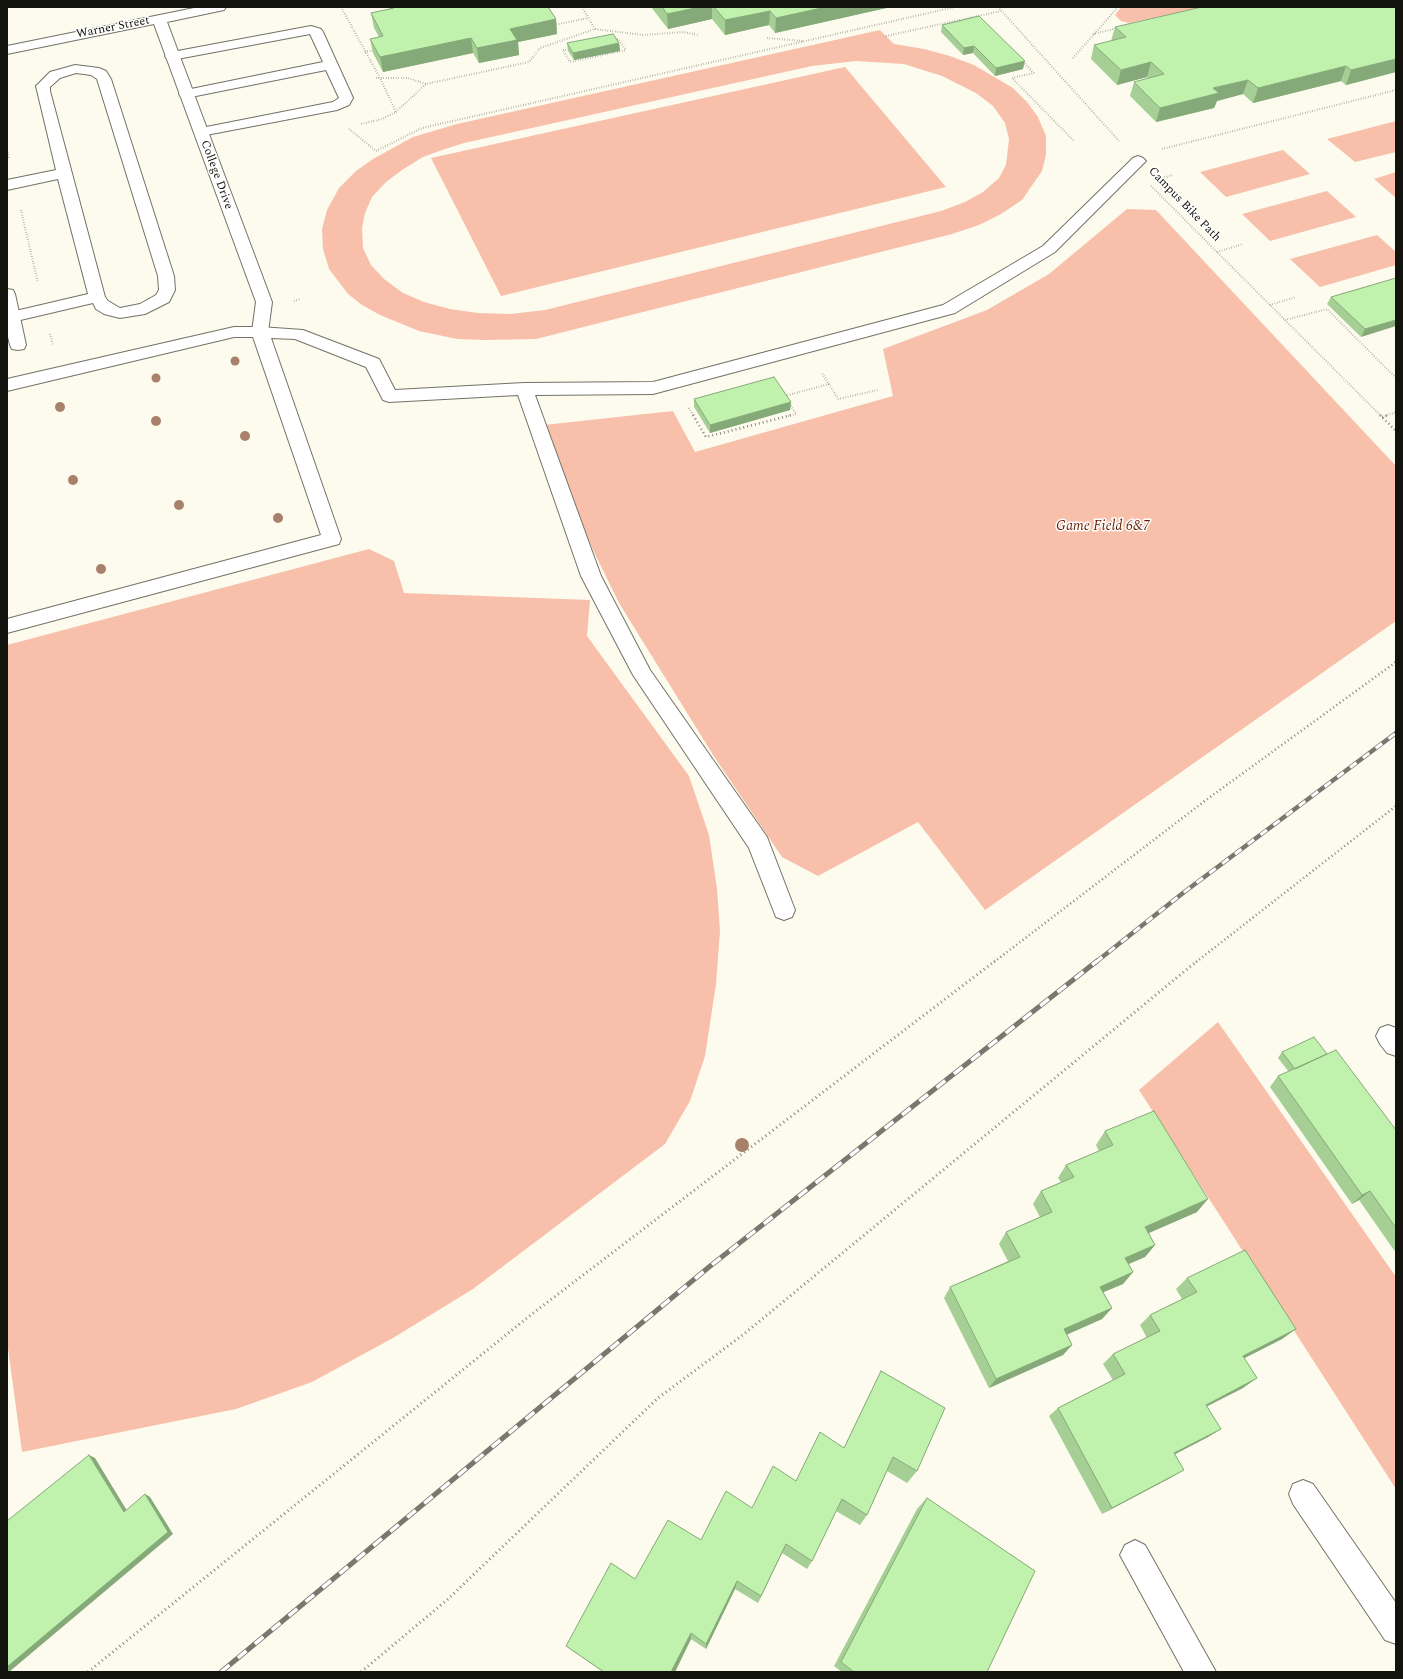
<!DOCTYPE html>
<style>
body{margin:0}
#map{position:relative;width:1403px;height:1679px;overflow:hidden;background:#fcfbee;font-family:Spectral,serif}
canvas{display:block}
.frame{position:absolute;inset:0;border:8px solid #13130e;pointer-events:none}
</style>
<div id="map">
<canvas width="1403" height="1679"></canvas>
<div class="frame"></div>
</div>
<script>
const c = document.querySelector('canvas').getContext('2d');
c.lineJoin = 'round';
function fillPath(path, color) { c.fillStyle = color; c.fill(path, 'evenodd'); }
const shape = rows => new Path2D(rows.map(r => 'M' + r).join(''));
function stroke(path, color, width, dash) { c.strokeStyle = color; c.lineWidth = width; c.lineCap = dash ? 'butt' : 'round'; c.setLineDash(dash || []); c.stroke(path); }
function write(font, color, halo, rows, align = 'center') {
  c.font = font + ' Spectral,serif'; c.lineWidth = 3; c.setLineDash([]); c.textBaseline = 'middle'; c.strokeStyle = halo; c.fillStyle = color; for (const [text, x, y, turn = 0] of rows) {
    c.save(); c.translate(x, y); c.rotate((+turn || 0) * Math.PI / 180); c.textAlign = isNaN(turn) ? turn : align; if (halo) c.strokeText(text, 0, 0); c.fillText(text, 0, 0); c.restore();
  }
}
fillPath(shape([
 [1121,7,1204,7,1129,23,1121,21,1115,15],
 [880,30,894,44,924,49,950,56,974,65,1013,88,1027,102,1038,117,1046,136,1046,155,1042,171,1022,200,1001,214,979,225,952,234,536,339,484,340,457,339,419,331,380,315,362,305,348,294,329,269,323,249,322,229,327,210,339,188,356,171,373,159,413,137,457,124],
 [856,61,904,64,942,76,976,93,993,106,1005,123,1009,139,1006,165,999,178,983,192,965,202,941,211,545,310,510,314,478,313,450,309,424,302,403,293,384,279,371,265,363,248,362,228,365,213,372,197,386,182,402,170,423,157,442,150,464,143,812,66],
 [845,67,946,187,501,296,431,158],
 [1396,121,1396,152,1355,162,1327,139],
 [1283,150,1310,174,1226,197,1200,172],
 [1396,172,1396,198,1374,179],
 [1327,191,1356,217,1270,241,1242,214],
 [1127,209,1156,210,1396,466,1396,621,985,910,918,822,818,876,782,857,715,758,619,603,595,554,561,478,544,425,673,411,695,452,893,396,883,349,987,310,1049,274],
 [1377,235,1396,252,1396,265,1320,287,1290,259],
 [369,549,394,561,404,593,590,600,587,636,689,776,709,835,717,889,720,931,716,984,705,1056,690,1101,665,1144,473,1289,393,1338,312,1382,236,1409,22,1452,7,1341,7,645],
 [1218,1022,1396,1277,1396,1489,1139,1090]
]), '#f8c0ab');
const lane = shape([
 [311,26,321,29,323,32,353,98,349,105,337,110,201,136,196,135,194,132,196,129,333,102,339,98,326,70,186,98,181,97,179,94,181,91,186,90,323,62,310,34,172,60,167,59,165,56,167,53,311,26],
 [75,65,99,68,106,71,111,79,174,276,175,290,169,302,145,314,120,318,104,314,96,309,93,303,12,322,7,321,7,313,88,294,58,179,7,190,7,180,56,170,36,86,50,72,75,65],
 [76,73,91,75,97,79,158,276,159,290,156,295,140,304,120,308,108,301,105,297,50,91,50,87,60,78,76,73],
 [1138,156,1143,158,1146,161,1055,252,955,313,653,394,535,395,601,576,650,670,767,837,795,910,792,917,784,920,776,917,749,848,633,675,581,576,518,395,389,402,383,400,366,367,295,339,271,338,341,539,339,544,7,633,7,619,321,535,253,337,234,337,7,391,7,379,234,327,260,327,303,330,379,359,395,390,524,383,653,382,943,305,1043,246,1133,158,1138,156],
 [1388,1025,1396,1028,1396,1056,1387,1053,1380,1044,1376,1036,1380,1028,1388,1025],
 [1303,1480,1313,1484,1396,1603,1396,1644,1385,1640,1293,1504,1289,1494,1293,1484,1303,1480],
 [1135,1540,1145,1545,1216,1672,1184,1672,1120,1555,1125,1545,1135,1540]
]);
const street = shape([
 [199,7,226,7,224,10,167,22,272,302,268,332,266,336,260,337,254,336,252,332,256,302,154,24,7,54,7,46,199,7],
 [7,289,13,290,15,294,26,345,24,349,18,350,12,349,10,345,7,333,7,289]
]);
stroke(lane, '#727266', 2);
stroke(street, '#727266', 2);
stroke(shape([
 [341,7,380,78,396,112,382,119,361,124],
 [582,7,595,29],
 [998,7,1120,142],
 [554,25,588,18],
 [1093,34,1118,28],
 [886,36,1001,11],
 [767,38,803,41],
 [615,40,618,39,626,50],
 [571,49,563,50,570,62,626,50],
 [365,52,374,50],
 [1073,58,1118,7],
 [1023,62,1034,73,1012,78,1074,141],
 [376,78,408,78,426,84,529,62,540,48,595,29,643,35,683,32,698,35],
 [396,112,426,84],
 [349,129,376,151,422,128,955,7],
 [1162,149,1396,90],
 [7,150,9,158],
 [1162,178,1173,175],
 [1151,186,1381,416],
 [21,210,38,283],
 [1217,252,1243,244],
 [294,301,300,299],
 [1270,305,1296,297],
 [1285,320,1327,309,1396,378],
 [50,334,53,345],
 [829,384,838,399,878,390],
 [785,396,829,384,821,372],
 [689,408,694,416],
 [788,416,796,414,789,403],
 [1385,416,1396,412]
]), '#85847c', 2, [0.5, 2]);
stroke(shape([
 [693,415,706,437,792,415],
 [1380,415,1396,431],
 [1382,417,1388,415],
 [994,962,1206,800,1396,662],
 [1196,962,1396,806]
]), '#85847c', 2.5, [1, 3]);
stroke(shape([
 [88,1672,532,1314,995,961],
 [361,1672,447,1600,658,1398,744,1334,1197,961]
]), '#85847c', 3, [1, 3.5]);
fillPath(lane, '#fff');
fillPath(street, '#fff');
const railFar1 = shape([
 [1096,962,1183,893,1396,733]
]);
const rail = shape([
 [221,1672,709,1267,1097,961]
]);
stroke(railFar1, '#78786f', 4.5);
stroke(rail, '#78786f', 5);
stroke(railFar1, '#fff', 3, [8]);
stroke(rail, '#fff', 3.5, [11]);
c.fillStyle = '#a8816b';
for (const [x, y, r] of [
 [235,361,4.5],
 [156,378,4.5],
 [60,407,5],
 [156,421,5],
 [245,436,5],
 [73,480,5],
 [179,505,5],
 [278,518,5],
 [101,569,5],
 [742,1145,7]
]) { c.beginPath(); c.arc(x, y, r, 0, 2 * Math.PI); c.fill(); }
fillPath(shape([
 [390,7,548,7,556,19,557,34,518,42,519,55,479,63,473,53,383,72,373,53,370,39,379,37,374,28,371,13,390,9],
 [651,7,891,7,775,33,769,25,725,35,712,19,668,29],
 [1396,7,1396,72,1346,85,1341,81,1253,103,1243,94,1217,101,1214,108,1156,122,1130,96,1134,82,1148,78,1147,77,1117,85,1091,59,1094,45,1111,41,1115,27],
 [942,25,1023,69,995,76,973,53,963,55,941,32],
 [567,43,619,43,620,51,574,60,568,51],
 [1396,278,1361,337,1327,304,1331,297],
 [694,399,791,402,790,410,710,433,694,407],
 [1282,1052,1327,1054,1396,1130,1396,1253,1359,1200,1352,1204,1270,1087,1278,1076,1289,1072,1278,1058],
 [1105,1131,1197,1212,1149,1233,1155,1245,1145,1257,1128,1264,1133,1272,1123,1284,1103,1292,1112,1308,1102,1319,1067,1334,1072,1345,1063,1355,989,1388,944,1298,950,1287,1008,1261,999,1244,1006,1232,1040,1217,1033,1204,1041,1191,1061,1182,1058,1178,1066,1165,1099,1151,1096,1145],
 [1187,1278,1296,1329,1282,1339,1244,1358,1243,1388,1207,1406,1221,1429,1208,1437,1175,1454,1172,1477,1102,1514,1049,1416,1058,1408,1113,1380,1103,1364,1113,1354,1147,1338,1140,1325,1150,1315,1182,1299,1176,1289],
 [881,1371,917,1471,907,1483,887,1471,867,1515,860,1525,836,1511,812,1561,807,1569,782,1553,758,1603,735,1589,706,1649,691,1639,675,1672,603,1672,566,1646,635,1579,701,1540,796,1481,844,1448],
 [927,1498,987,1672,842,1672,834,1666,917,1509]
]), '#a5cf95');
fillPath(shape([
 [700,7,712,7,712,19,668,29,667,14],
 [826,7,891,7,775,33,776,18],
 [770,11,769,25,725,35,725,20],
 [556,19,557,34,518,42,519,55,479,63,477,48,510,29],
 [471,38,473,53,383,72,380,57],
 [619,43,620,51,574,60,573,53],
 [974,46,973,53,963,55,964,48],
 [1396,59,1396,72,1346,85,1351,70],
 [1025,61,1023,69,995,76,996,68],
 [1151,62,1147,77,1117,85,1121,70],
 [1346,66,1341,81,1253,103,1258,88],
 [1248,80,1243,94,1217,101,1214,108,1156,122,1160,108,1213,88],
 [1396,320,1396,326,1361,337,1365,329],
 [791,402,790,410,710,433,710,425],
 [1370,1191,1359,1200,1352,1204,1362,1195],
 [1208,1199,1197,1212,1135,1239,1145,1227],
 [1155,1245,1145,1257,1115,1270,1125,1258],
 [1133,1272,1123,1284,1090,1298,1100,1287],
 [1112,1308,1102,1319,1055,1340,1064,1329],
 [1296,1329,1282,1339,1229,1366,1243,1356],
 [1072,1345,1063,1355,989,1388,996,1379],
 [1257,1378,1243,1388,1194,1413,1206,1405],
 [1221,1429,1208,1437,1162,1461,1174,1453],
 [89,1455,95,1458,129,1514,124,1512],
 [1184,1470,1172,1477,1102,1514,1112,1508],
 [145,1494,150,1497,173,1534,9,1672,7,1672,7,1667],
 [786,1544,782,1553,758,1603,761,1596],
 [737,1581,735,1589,706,1649,706,1644],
 [691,1633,691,1639,675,1672,671,1672]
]), '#86a979');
const building = shape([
 [393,7,548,7,556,19,510,29,517,40,477,48,471,38,380,57,370,39,383,36,371,13,394,8,393,7],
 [662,7,700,7,667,14,662,7],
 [714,7,826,7,776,18,770,11,725,20,714,7],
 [1202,7,1396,7,1396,59,1351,70,1346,66,1258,88,1248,80,1213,88,1219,93,1160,108,1134,82,1164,74,1151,62,1121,70,1094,45,1126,37,1115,27,1202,7],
 [979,16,1025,61,996,68,974,46,964,48,942,25,979,16],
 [613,34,619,43,573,53,567,43,613,34],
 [1396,278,1396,320,1365,329,1331,297,1396,278],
 [774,377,791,402,710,425,694,399,774,377],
 [1314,1037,1327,1054,1295,1069,1282,1052,1314,1037],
 [1336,1050,1396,1130,1396,1228,1370,1191,1362,1195,1278,1076,1336,1050],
 [1154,1111,1208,1199,1145,1227,1155,1245,1125,1258,1133,1272,1100,1287,1112,1308,1064,1329,1072,1345,996,1379,950,1287,1020,1257,1006,1232,1052,1212,1041,1191,1074,1177,1066,1165,1113,1145,1105,1131,1154,1111],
 [1245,1250,1296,1329,1243,1356,1257,1378,1206,1405,1221,1429,1174,1453,1184,1470,1112,1508,1058,1408,1125,1374,1113,1354,1160,1331,1150,1315,1197,1292,1187,1278,1245,1250],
 [881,1371,945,1408,917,1471,893,1457,867,1515,842,1499,812,1561,786,1544,761,1596,737,1581,706,1644,691,1633,671,1672,604,1672,566,1646,611,1563,635,1579,668,1520,701,1540,726,1491,752,1508,773,1466,796,1481,820,1432,844,1448,881,1371],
 [89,1455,124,1512,145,1494,168,1532,7,1667,7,1521,89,1455],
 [927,1498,1035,1571,987,1672,854,1672,841,1662,927,1498]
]);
fillPath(building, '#c0f1ad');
stroke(building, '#86a979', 1);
write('12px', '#13130e', '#fff', [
 ["Warner Street",113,28,-11],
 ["College Drive",216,175,70],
 ["Campus Bike Path",1184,205,46]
]);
write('italic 14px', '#631e00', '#fff', [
 ["Game Field 6&7",1103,527]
]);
</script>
